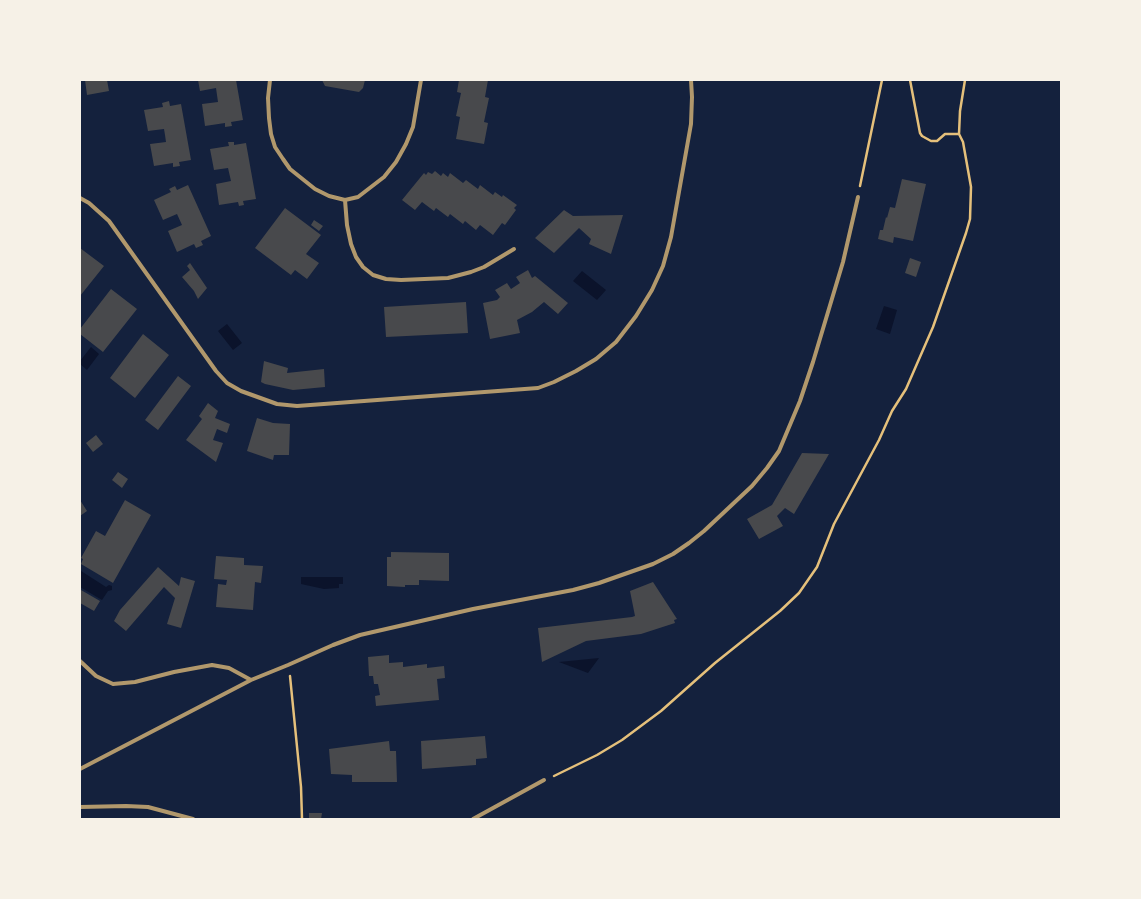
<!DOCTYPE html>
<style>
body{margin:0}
#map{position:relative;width:1141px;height:899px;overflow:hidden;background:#14213d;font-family:Rubik,sans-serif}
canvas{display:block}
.frame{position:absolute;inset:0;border:81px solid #f6f1e7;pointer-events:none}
</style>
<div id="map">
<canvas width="1141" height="899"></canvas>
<div class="frame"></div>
</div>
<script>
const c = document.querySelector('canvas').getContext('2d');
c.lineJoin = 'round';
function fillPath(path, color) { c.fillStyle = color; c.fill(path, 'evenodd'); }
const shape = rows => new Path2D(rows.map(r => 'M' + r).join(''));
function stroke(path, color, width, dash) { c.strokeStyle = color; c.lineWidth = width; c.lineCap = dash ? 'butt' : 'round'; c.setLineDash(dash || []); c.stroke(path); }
fillPath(shape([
 [582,271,606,290,597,300,573,281],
 [884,306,897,310,890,334,876,329],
 [227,324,242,343,233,350,218,331],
 [91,347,99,354,87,370,80,364,80,361],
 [81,571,106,587,109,585,112,586,112,590,108,591,102,600,80,587],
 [301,577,343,577,343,584,339,584,339,588,324,589,301,584],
 [599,658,588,673,559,662]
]), '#0b132b');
fillPath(shape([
 [85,80,107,80,109,91,87,95],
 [198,80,236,80,243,120,231,122,232,126,225,127,225,123,205,126,202,104,218,102,216,88,200,91],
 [322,80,365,80,363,88,359,92,325,86],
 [459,80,488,80,485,97,489,98,484,122,488,123,484,144,456,139,460,117,456,116,461,93,457,92],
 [169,101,170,106,181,104,191,160,179,162,180,166,173,167,173,163,154,166,150,144,166,142,165,135,164,129,148,131,144,110,163,107,162,103],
 [228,142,234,142,234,145,246,143,256,199,243,201,244,205,239,206,238,202,219,205,216,184,231,181,228,168,214,170,210,149,229,146],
 [435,171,441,176,443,173,448,177,450,173,463,183,466,180,478,189,480,185,493,195,495,192,502,197,503,195,517,205,514,208,516,210,505,225,502,223,493,235,480,225,476,230,465,221,463,224,450,214,448,217,436,208,434,211,422,202,415,210,402,200,424,173,426,175,428,172,432,174],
 [902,179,926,184,913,241,894,237,893,243,878,239,880,230,883,230,886,217,887,218,890,207,895,208],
 [188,185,211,236,201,241,203,245,196,248,194,244,177,252,168,231,182,225,177,214,163,220,154,200,171,192,169,189,175,186,177,190],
 [285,208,321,235,306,254,319,263,307,279,295,270,291,275,255,248],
 [564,210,573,216,623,215,611,254,589,244,591,239,579,228,554,253,535,238],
 [314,220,323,226,319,231,311,225],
 [80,248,104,266,80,296],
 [910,258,921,262,916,277,905,273],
 [190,263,207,288,198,299,194,291,182,277,190,270,187,266],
 [528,270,532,278,535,276,568,303,558,314,544,302,532,312,517,320,520,333,490,339,483,303,497,300,500,297,495,290,507,283,511,289,520,283,516,277],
 [111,289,137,309,103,352,80,334,80,329],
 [466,302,468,333,386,337,384,307],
 [143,334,169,355,135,398,110,378],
 [264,361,288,368,287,373,324,369,325,387,293,390,265,384,261,382],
 [178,376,191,386,158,430,145,420],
 [208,403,218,411,215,418,230,424,227,433,217,429,213,440,223,443,216,462,186,440,202,419,199,416],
 [257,418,273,423,290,424,289,455,274,455,273,460,247,451],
 [96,435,103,444,93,452,86,443],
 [802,453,829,454,794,514,785,508,777,516,783,526,759,539,747,519,772,505],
 [118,472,128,479,122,488,112,480],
 [80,500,87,511,80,516],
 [125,500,151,515,113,583,81,564,83,559,81,558,96,531,105,536],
 [391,552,449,553,449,581,419,580,419,585,405,585,405,587,387,586,387,557,391,557],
 [216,556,244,558,244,565,263,566,261,583,255,582,253,610,216,607,218,584,226,585,227,580,214,579],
 [158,567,179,586,181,577,195,581,181,628,167,624,175,598,164,587,126,631,114,621,120,610],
 [653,582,677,619,674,620,675,623,641,634,586,641,542,662,538,628,632,617,635,616,630,591],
 [81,590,100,601,94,611,80,603],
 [389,655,389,663,403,662,403,667,427,664,427,668,444,666,445,678,437,679,439,700,376,706,375,696,380,695,378,684,374,684,373,676,369,676,368,657],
 [485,736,487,758,476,759,476,765,422,769,421,741],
 [389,741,390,751,396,751,397,782,352,782,352,775,331,774,329,749],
 [309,813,322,813,321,819,309,819]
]), '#48494c');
stroke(shape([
 [910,80,920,133,922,136,931,141,937,141,945,134,959,134],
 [860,186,882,80],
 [290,676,301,787,302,819],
 [554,776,597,755,622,740,661,711,715,663,780,611,799,593,817,567,834,524,879,440,892,411,906,389,933,327,966,233,970,219,971,187,963,142,959,134,960,111,965,80]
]), '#e5c07b', 2.5);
stroke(shape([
 [270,80,268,98,269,118,271,134,275,147,283,159,290,169,315,189,329,196,345,200,358,197,384,177,396,162,406,144,413,127,421,80],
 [80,198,89,203,109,221,216,371,227,383,241,391,277,404,297,406,538,388,554,382,576,371,596,359,616,342,636,316,652,290,663,266,671,237,691,124,692,97,691,80],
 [345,200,347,225,351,244,356,257,363,267,373,275,386,279,401,280,448,278,471,272,484,267,514,249],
 [80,661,96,676,113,684,135,682,174,672,212,665,229,668,251,680],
 [80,769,251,680,288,665,333,645,360,635,473,609,573,590,599,583,653,564,673,554,689,543,704,531,752,486,767,468,779,451,800,401,813,362,843,262,858,197],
 [80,807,126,806,148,807,193,819],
 [473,819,544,780]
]), '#b1986c', 4);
</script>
